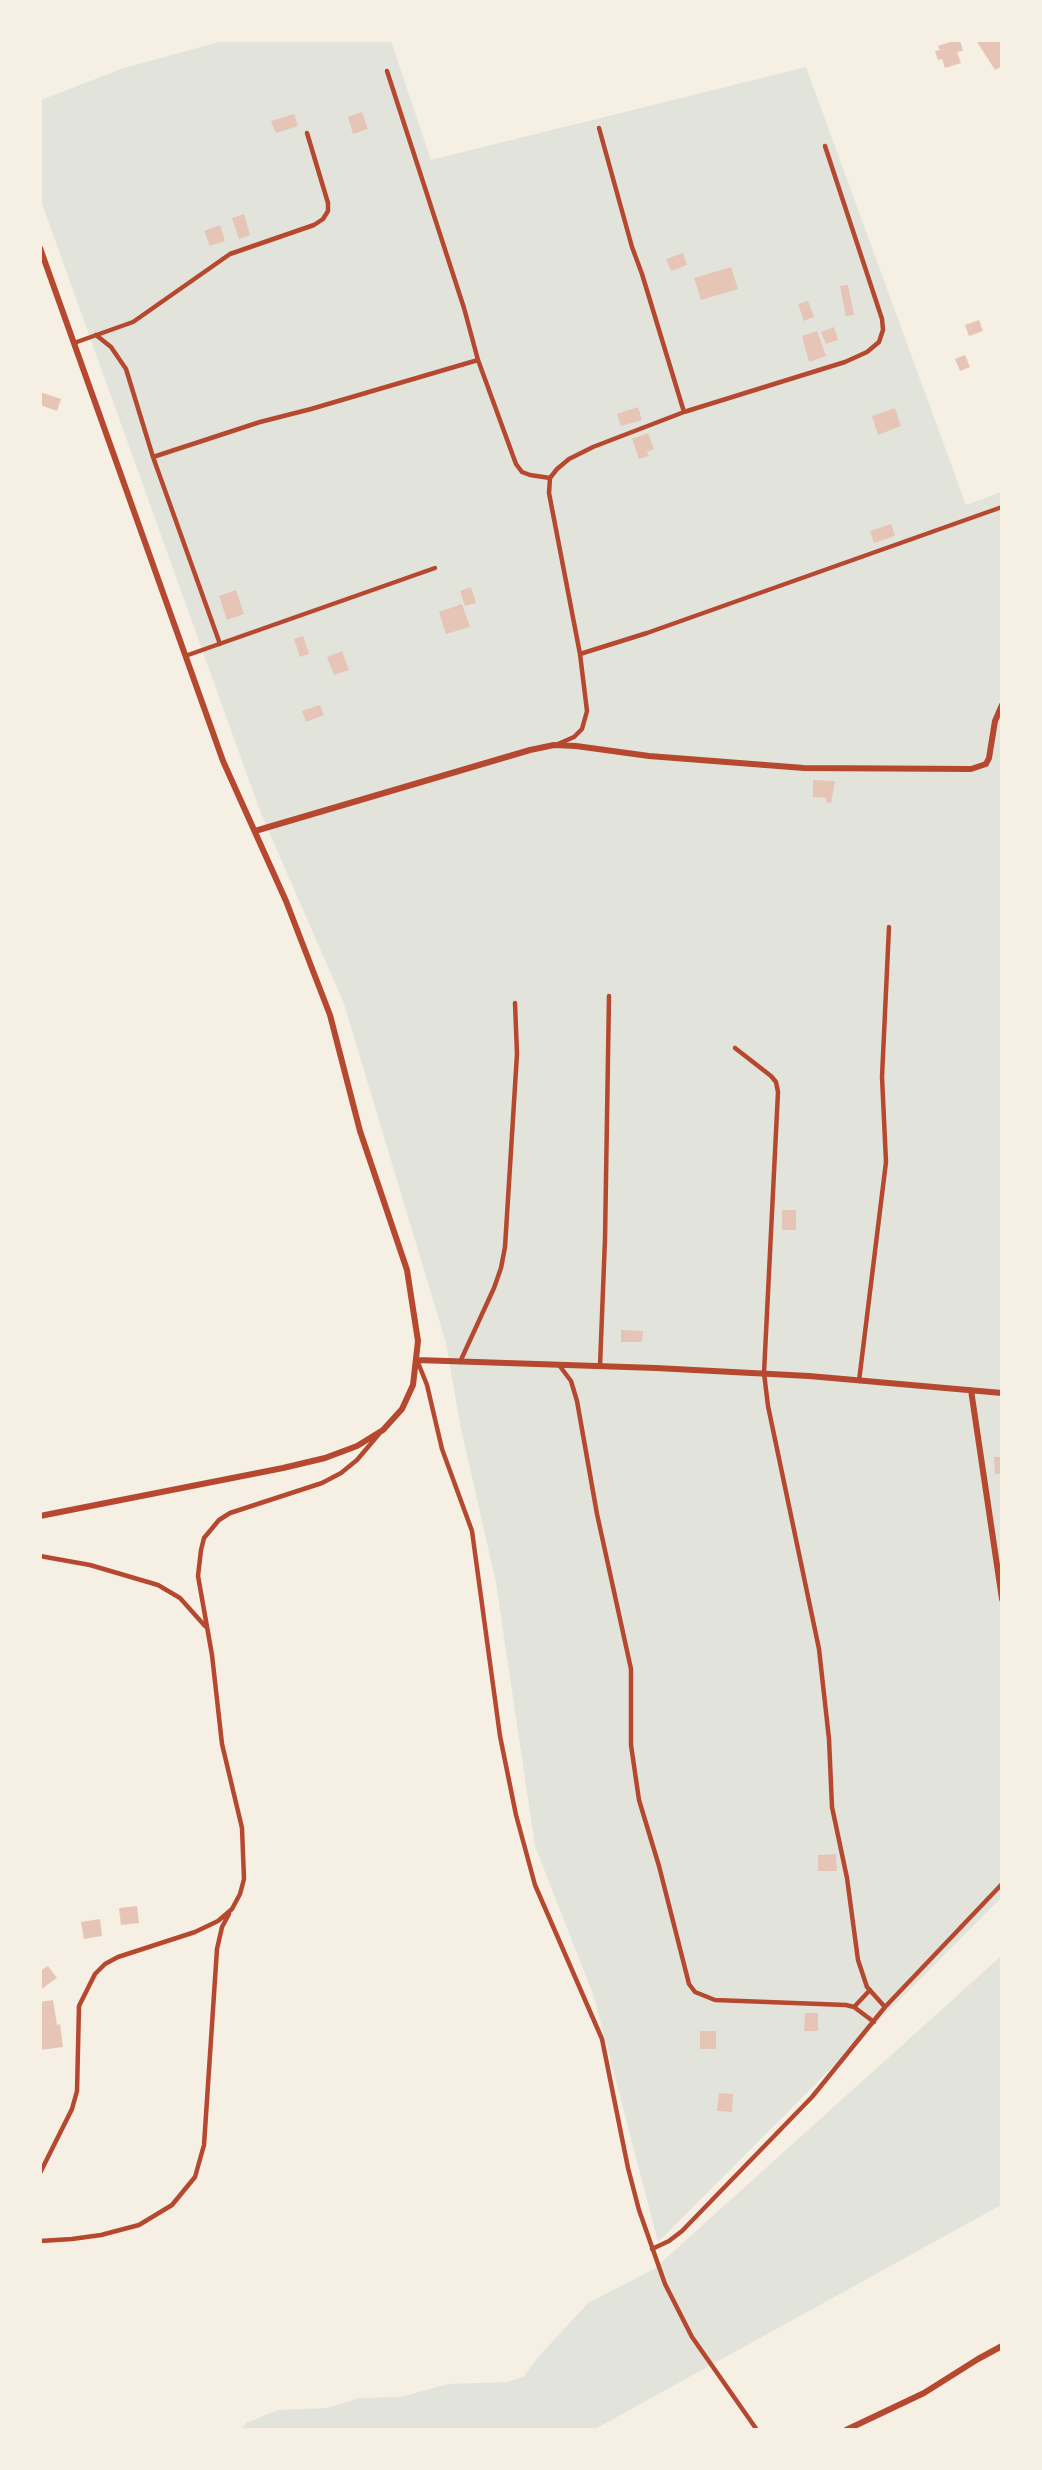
<!DOCTYPE html>
<style>
body{margin:0}
#map{position:relative;width:1042px;height:2470px;overflow:hidden;background:#f6efe4;font-family:"Noto Sans",sans-serif}
canvas{display:block}
.frame{position:absolute;inset:0;border:42px solid #f6efe4;pointer-events:none}
</style>
<div id="map">
<canvas width="1042" height="2470"></canvas>
<div class="frame"></div>
</div>
<script>
const c = document.querySelector('canvas').getContext('2d');
c.lineJoin = 'round';
function fillPath(path, color) { c.fillStyle = color; c.fill(path, 'evenodd'); }
const shape = rows => new Path2D(rows.map(r => 'M' + r).join(''));
function stroke(path, color, width, dash) { c.strokeStyle = color; c.lineWidth = width; c.lineCap = dash ? 'butt' : 'round'; c.setLineDash(dash || []); c.stroke(path); }
fillPath(shape([
 [223,41,391,41,431,160,806,67,966,505,1001,492,1001,1898,658,2242,594,1997,535,1846,496,1583,460,1424,446,1343,344,1004,260,811,41,201,41,100,124,68],
 [1001,1956,1001,2205,595,2429,240,2430,246,2423,278,2410,328,2408,359,2398,401,2397,448,2384,507,2382,523,2377,540,2355,588,2303,654,2269]
]), '#e2e4dc');
fillPath(shape([
 [956,40,960,40,963,51,957,52,961,63,945,68,942,59,938,60,935,51,940,50,938,46],
 [980,40,1002,40,1002,66,995,70,977,42],
 [362,112,368,129,353,134,348,117],
 [294,114,298,126,276,133,271,121],
 [244,214,250,235,239,239,232,218],
 [220,225,225,241,210,246,204,231],
 [683,253,687,265,671,271,666,259],
 [731,267,738,289,701,300,694,278],
 [848,285,854,315,846,316,840,286],
 [808,301,814,317,804,321,798,304],
 [979,320,983,331,969,336,965,325],
 [834,327,838,340,826,344,821,332],
 [817,331,826,356,809,362,802,336],
 [965,355,970,367,960,371,955,359],
 [40,392,61,399,57,411,40,405],
 [638,407,642,420,621,426,617,414],
 [895,408,901,426,878,435,872,416],
 [648,433,654,449,647,452,649,456,639,459,632,439],
 [891,524,895,536,874,543,870,531],
 [471,587,476,603,465,606,460,591],
 [236,590,244,614,227,620,219,596],
 [462,604,470,627,446,634,439,612],
 [303,636,309,654,300,657,294,639],
 [342,651,349,670,334,675,327,657],
 [320,705,324,715,306,722,302,711],
 [813,780,835,781,831,803,826,802,826,798,813,797],
 [782,1210,796,1210,796,1230,782,1230],
 [621,1330,643,1331,642,1342,621,1342],
 [994,1457,1002,1457,1002,1474,995,1474],
 [836,1854,837,1871,818,1871,818,1855],
 [137,1906,139,1923,121,1925,119,1908],
 [100,1919,102,1936,84,1939,81,1922],
 [48,1966,57,1978,40,1990,40,1971],
 [53,2000,57,2025,60,2024,63,2047,40,2050,40,2002],
 [805,2013,818,2013,818,2031,804,2031],
 [700,2031,716,2031,716,2049,700,2049],
 [719,2093,733,2094,732,2112,717,2111]
]), '#e6c5b7');
stroke(shape([
 [387,71,464,308,478,360,516,464,522,472,530,475,550,478],
 [599,128,632,247,642,274,684,412],
 [96,335,111,347,126,369,153,457,220,644],
 [74,343,133,322,230,254,314,225,323,219,328,211,328,203,307,133],
 [153,457,260,422,311,409,478,360],
 [580,654,647,633,1002,507],
 [188,655,435,568],
 [558,744,574,737,582,729,587,711,580,654,549,493,550,478,557,469,569,459,593,447,684,412,845,362,867,352,879,342,883,330,882,319,825,146],
 [735,1048,771,1076,776,1082,778,1092,764,1373,768,1406,819,1649,829,1739,832,1807,847,1878,858,1960,867,1987,885,2007],
 [417,1360,427,1385,442,1449,472,1531,500,1736,516,1815,535,1885,602,2039,628,2168,639,2210,665,2284,692,2337,757,2430],
 [460,1362,494,1288,501,1268,505,1247,517,1054,515,1003],
 [559,1365,571,1381,577,1401,597,1514,631,1669,631,1745,639,1800,659,1866,689,1984,695,1992,715,2000,846,2005,854,2007,874,2022],
 [600,1366,605,1239,609,996],
 [859,1381,886,1162,882,1077,889,927],
 [40,1556,90,1565,158,1585,180,1598,205,1626],
 [854,2007,870,1990],
 [40,2173,72,2109,77,2091,79,2006,95,1974,105,1964,118,1957,195,1932,218,1921,232,1909,240,1894,244,1879,242,1828,222,1744,212,1655,198,1576,201,1550,204,1538,219,1520,230,1513,322,1483,341,1473,357,1460,379,1434],
 [40,2241,72,2239,101,2235,139,2225,172,2205,195,2177,204,2145,217,1949,222,1927,229,1914],
 [652,2249,669,2241,682,2231,812,2097,885,2007,1002,1884]
]), '#b5482f', 4.5);
stroke(shape([
 [40,248,223,761,286,901,330,1015,360,1131,407,1270,418,1341,413,1385,402,1409,383,1430,357,1446,325,1458,283,1468,40,1516],
 [255,831,530,750,554,745,576,746,649,756,804,768,971,769,986,764,989,758,995,721,1002,705],
 [417,1360,656,1368,809,1376,1002,1393],
 [971,1390,1002,1599],
 [846,2430,924,2393,978,2359,1002,2346]
]), '#b5482f', 6);
</script>
